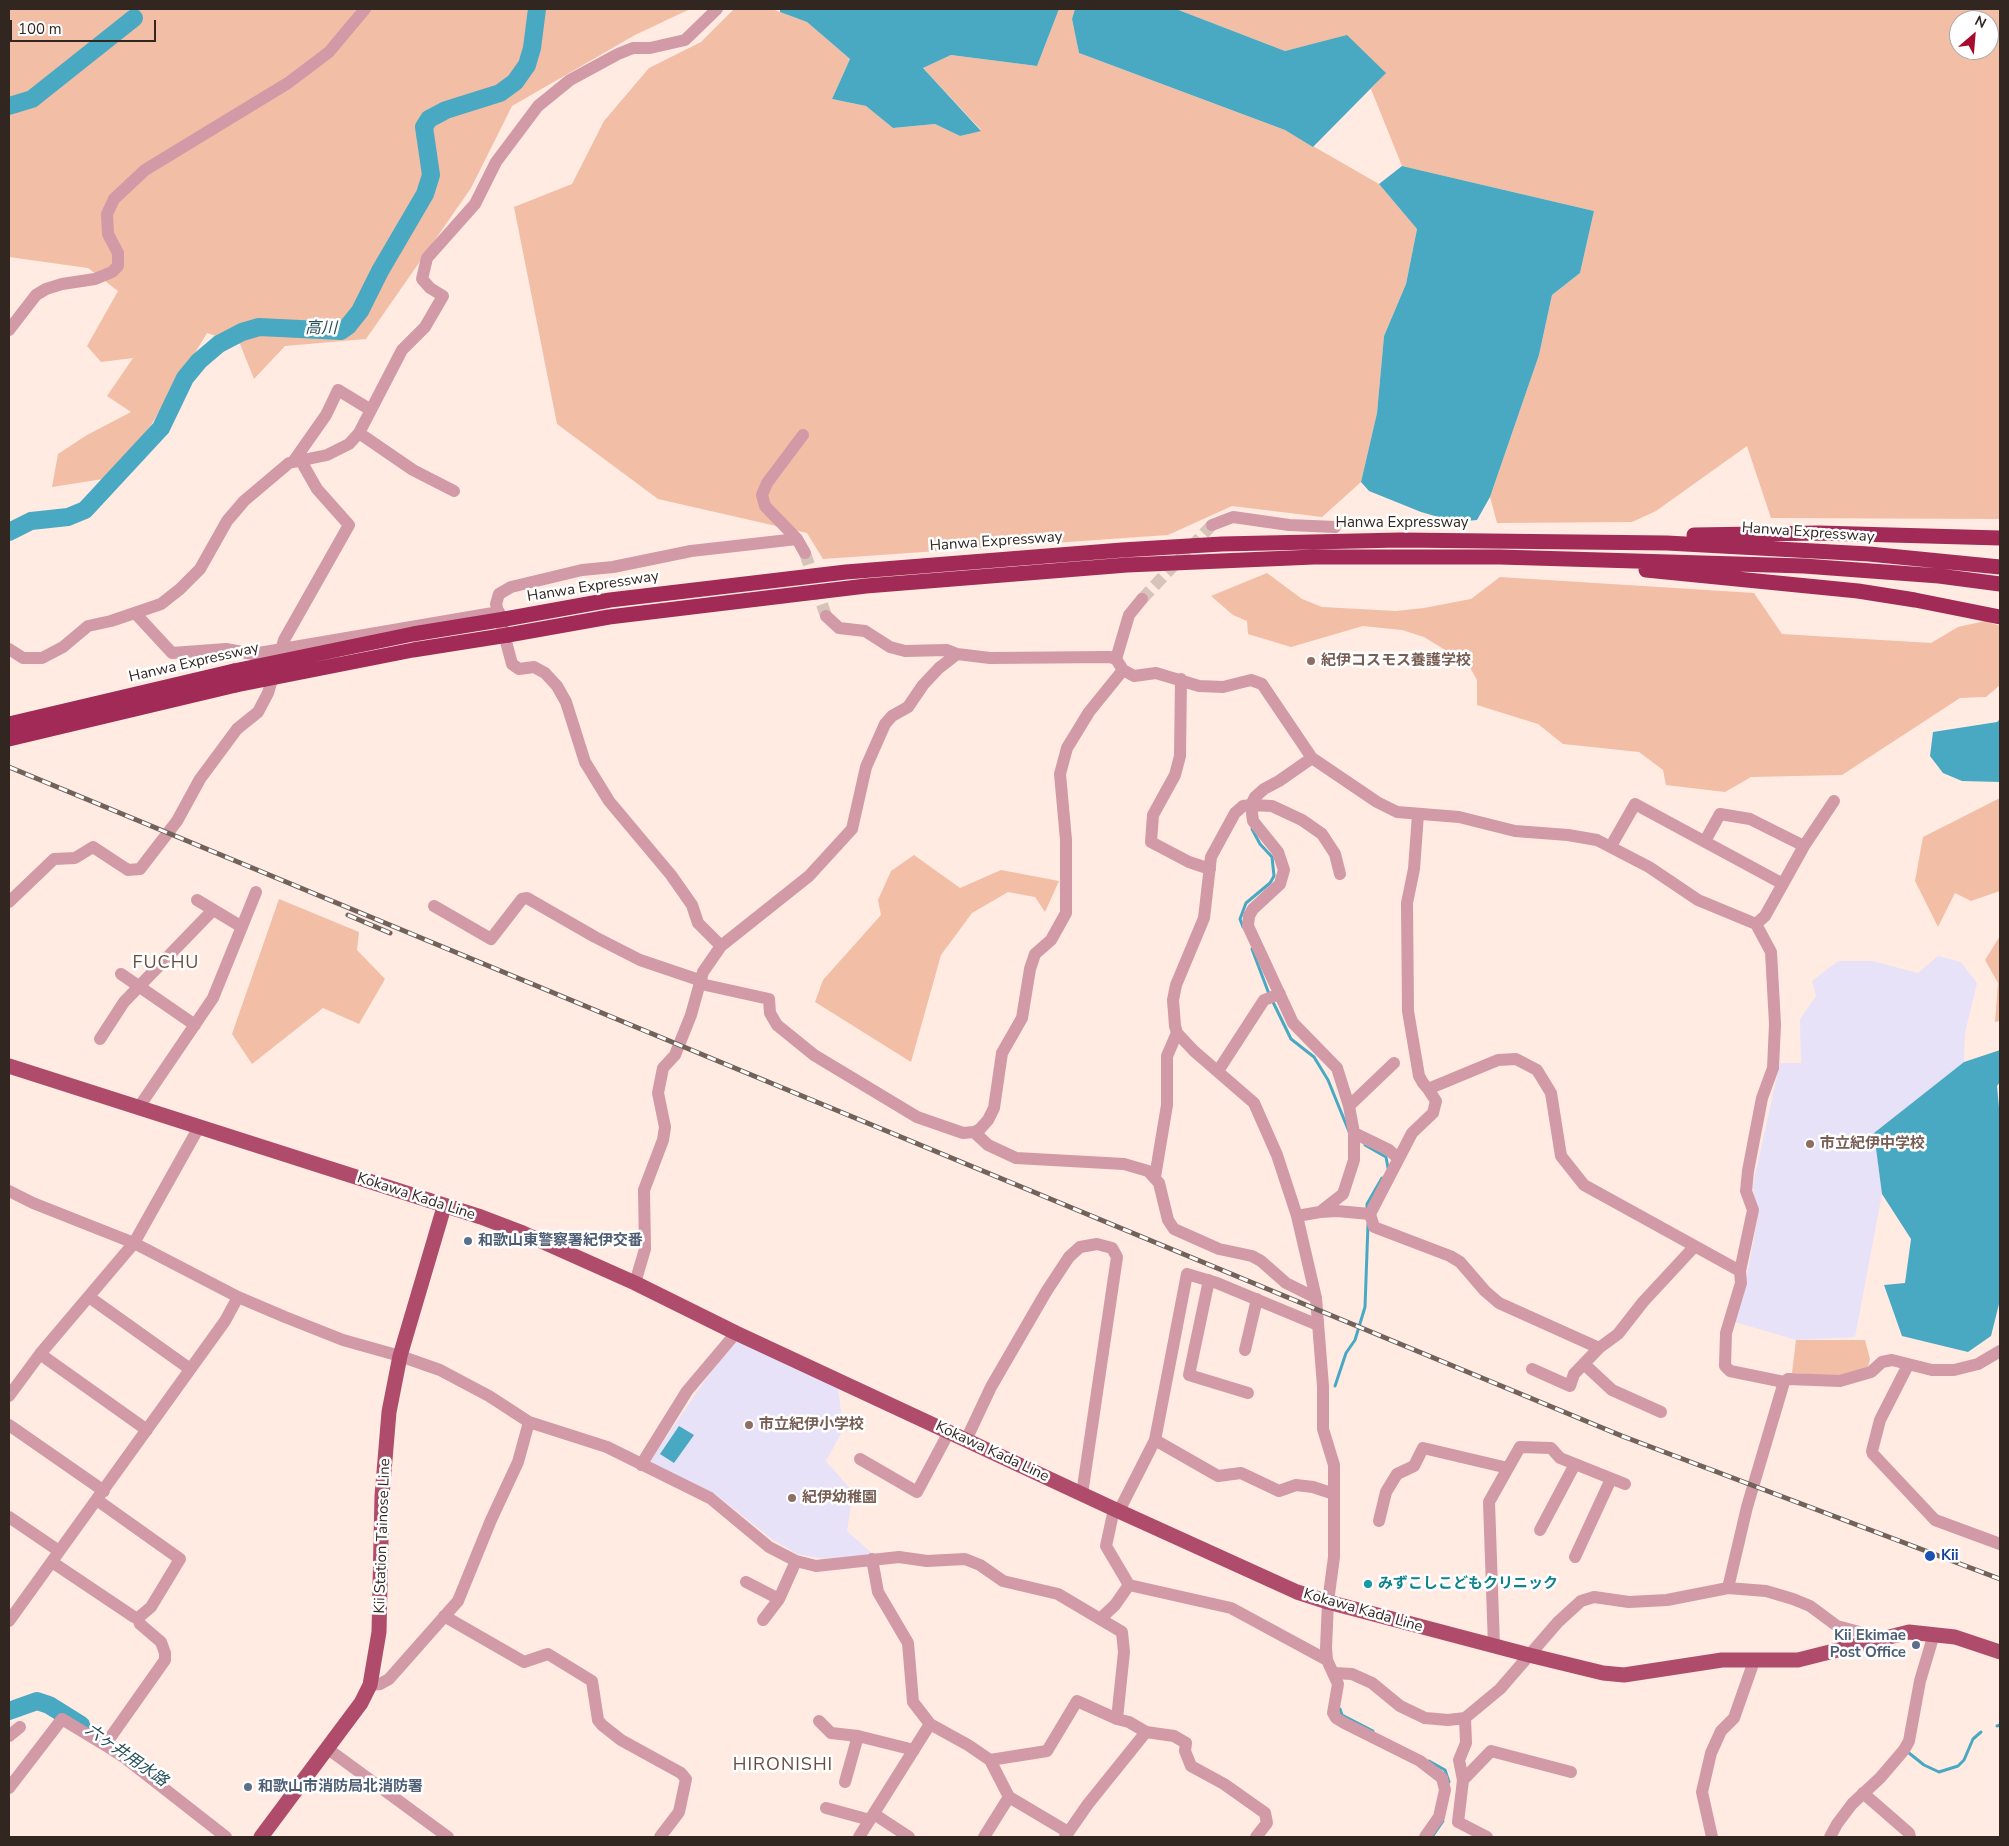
<!DOCTYPE html>
<meta charset="utf-8">
<style>
body{margin:0}
#map{position:relative;width:2009px;height:1846px;overflow:hidden;background:#ffebe2;font-family:"Nunito Sans",sans-serif}
canvas{display:block}
.frame{position:absolute;inset:0;border:10px solid #322620;pointer-events:none}
.north{position:absolute;left:1949px;top:10px;width:50px;height:50px;box-sizing:border-box;background:#fff;border:1px solid #ada8a6;border-radius:50%;rotate:27deg;font-size:14px;font-weight:700;line-height:20px;text-align:center;color:#322620}
.north::after{content:'';display:block;margin:auto;width:18px;height:22px;background:#a60c2e;clip-path:polygon(50% 0,100% 100%,50% 72%,0 100%)}
.scale{position:absolute;left:10px;top:20px;width:146px;height:22px;box-sizing:border-box;border:2px solid #322620;border-top:0;padding-left:6px;font-size:15px;line-height:18px;white-space:nowrap;color:#322620;-webkit-text-stroke:4px #fff;paint-order:stroke}
</style>
<div id="map">
<canvas width="2009" height="1846"></canvas>
<div class="frame"></div>
<div class="north">N</div>
<div class="scale">100 m</div>
</div>
<script>
const c = document.querySelector('canvas').getContext('2d');
c.lineJoin = 'round';
function fillPath(path, color) { c.fillStyle = color; c.fill(path, 'evenodd'); }
const shape = rows => new Path2D(rows.map(r => 'M' + r).join(''));
function stroke(path, color, width, dash) { c.strokeStyle = color; c.lineWidth = width; c.lineCap = dash ? 'butt' : 'round'; c.setLineDash(dash || []); c.stroke(path); }
function write(font, color, halo, rows, align = 'center') {
  c.font = font + ' "Nunito Sans","Noto Sans JP",sans-serif'; c.lineWidth = 5; c.setLineDash([]); c.textBaseline = 'middle'; c.strokeStyle = halo; c.fillStyle = color; for (const [text, x, y, turn = 0] of rows) {
    c.save(); c.translate(x, y); c.rotate((+turn || 0) * Math.PI / 180); c.textAlign = isNaN(turn) ? turn : align; if (halo) c.strokeText(text, 0, 0); c.fillText(text, 0, 0); c.restore();
  }
}
fillPath(shape([
 [1938,956,1961,962,1977,983,1965,1033,1964,1062,1874,1133,1882,1194,1855,1337,1796,1340,1735,1322,1747,1275,1759,1211,1752,1189,1780,1063,1801,1063,1800,1019,1816,996,1812,981,1838,961,1872,961,1918,973],
 [741,1340,838,1386,843,1430,826,1461,853,1492,847,1531,873,1554,825,1559,797,1554,772,1539,715,1494,649,1462,732,1341]
]), '#e7e2f8');
fillPath(shape([
 [9,9,690,9,635,35,512,106,471,188,366,339,285,346,254,379,240,344,207,333,151,425,109,478,52,487,58,454,87,435,131,412,107,396,133,358,101,362,87,346,118,291,88,268,9,257],
 [734,9,772,9,807,22,850,59,832,99,866,106,893,128,935,124,960,136,981,130,923,68,951,55,1037,66,1059,9,1075,9,1072,19,1079,53,1285,130,1379,184,1417,229,1406,284,1384,336,1377,413,1361,482,1322,517,1232,506,1168,535,823,559,807,533,658,499,557,424,514,207,572,184,604,121,649,68,701,42],
 [1176,9,2000,9,2000,519,1771,518,1747,446,1656,511,1632,522,1497,523,1490,497,1539,355,1552,295,1580,273,1594,211,1402,166,1371,89,1385,73,1347,36,1285,51],
 [1959,20,1989,20,1989,50,1959,50],
 [1267,573,1302,599,1322,607,1396,611,1424,608,1471,599,1500,577,1754,593,1782,634,1931,643,1958,627,1985,621,2000,626,2000,685,1986,697,1960,698,1842,775,1751,777,1725,792,1666,785,1663,770,1639,752,1563,744,1538,724,1477,705,1477,680,1468,664,1424,637,1402,630,1363,626,1291,647,1248,634,1247,621,1233,615,1211,596],
 [2000,798,2000,891,1971,901,1955,893,1938,927,1915,881,1923,837],
 [914,855,960,888,1001,870,1059,881,1045,912,1035,897,1008,892,972,913,941,955,911,1062,815,1002,823,980,881,915,878,900,891,871],
 [279,899,359,932,357,950,385,979,359,1024,323,1008,252,1064,232,1034],
 [2000,936,2000,1021,1995,1022,1998,983,1985,960],
 [1796,1340,1865,1340,1870,1359,1868,1367,1840,1376,1792,1373]
]), '#f2bea6');
fillPath(shape([
 [780,9,1059,9,1037,66,951,55,923,68,981,131,960,136,935,124,893,128,866,106,832,99,850,59,807,22,780,12],
 [1075,9,1176,9,1285,51,1347,35,1386,73,1313,147,1285,130,1079,53,1072,19],
 [1402,166,1594,211,1580,273,1552,295,1539,355,1490,497,1477,520,1456,522,1421,512,1369,491,1361,482,1377,413,1384,336,1406,284,1417,229,1379,184],
 [2000,719,2000,782,1962,781,1943,773,1930,756,1933,732,1997,722],
 [2000,1050,2000,1082,1997,1086,2000,1118,2000,1300,1991,1336,1968,1352,1902,1336,1884,1285,1905,1283,1911,1239,1882,1194,1874,1133,1964,1062],
 [679,1426,694,1435,674,1463,660,1454]
]), '#49a9c2');
stroke(shape([
 [1243,927,1240,919,1246,903,1270,883,1274,876,1272,857,1260,844,1252,829],
 [1252,949,1269,994],
 [1272,1000,1291,1039,1314,1057,1328,1080,1350,1134],
 [1365,1145,1386,1157,1388,1168],
 [1367,1210,1367,1204,1382,1178],
 [1335,1386,1346,1353,1355,1340,1365,1307,1368,1224],
 [1340,1709,1342,1715,1373,1731],
 [1997,1726,2000,1725],
 [1909,1753,1924,1765,1939,1772,1958,1766,1964,1760,1973,1739,1981,1732],
 [1429,1761,1445,1770,1449,1782],
 [1432,1837,1443,1821]
]), '#49a9c2', 3);
stroke(shape([
 [9,106,32,99,134,18],
 [9,532,31,521,68,517,85,510,161,428,185,378,199,361,219,344,242,332,259,327,341,331,348,326,360,311,380,271,425,194,431,175,424,127,429,119,446,110,500,93,515,82,527,65,532,48,537,9],
 [9,1711,37,1701,49,1705,81,1725]
]), '#49a9c2', 18);
stroke(shape([
 [805,553,826,616],
 [1142,599,1212,525]
]), '#d6c4bb', 12, [12, 6]);
stroke(shape([
 [9,330,36,295,46,289,62,284,95,279,112,272,118,266,118,253,108,234,107,214,114,199,145,170,288,83,329,52,365,9],
 [359,433,413,470,454,491],
 [803,435,767,483,762,495,765,506,797,539,805,553],
 [293,462,326,415,338,390,371,410],
 [1212,525,1233,517,1289,525,1335,527],
 [135,613,172,653,226,649,253,654,499,612],
 [826,616,839,628,865,631,890,647,905,651,947,650,957,654,990,658,1110,657,1116,659,1123,670,1134,676,1156,673,1199,686,1223,687,1251,680,1262,684,1312,758,1377,802,1397,812,1459,817,1515,831,1568,835,1597,840,1649,867,1698,900,1756,924,1771,952,1775,1024,1773,1068,1762,1098,1748,1171,1746,1191,1753,1210,1740,1271,1741,1283,1726,1333,1725,1366,1730,1371,1784,1382,1788,1379,1840,1381,1871,1372,1882,1362,1892,1360,1932,1370,1954,1370,1978,1364,2000,1351],
 [9,649,23,658,42,658,63,647,88,626,111,621,161,604,180,589,200,569,227,521,244,501,289,463,327,455,349,444,359,433,402,350,425,327,443,296,430,288,422,279,427,258,475,204,496,162,538,106,570,80,618,54,633,48,650,48,685,40,717,9],
 [1116,659,1129,615,1142,599],
 [1181,679,1180,756,1175,775,1153,815,1151,842,1189,862,1210,869],
 [1312,758,1279,781,1264,789,1255,797,1251,805,1243,806,1235,813,1211,857,1204,918,1176,985,1173,1000,1175,1026,1177,1033,1194,1051,1254,1103,1277,1155,1297,1216,1316,1298,1323,1386,1323,1429,1334,1465,1334,1557,1328,1602,1326,1648,1327,1660,1338,1684,1333,1713,1336,1718,1344,1723,1420,1761,1442,1778,1445,1790,1439,1817,1425,1837],
 [1418,814,1414,869,1407,903,1408,1011,1419,1076,1423,1083,1428,1089,1498,1060,1516,1059,1537,1070,1551,1093,1561,1156,1584,1185,1740,1271],
 [1705,841,1720,814,1750,819,1804,846],
 [1611,846,1635,804,1783,884],
 [197,900,242,927],
 [9,902,54,859,75,858,93,847,128,870,140,869,177,821,200,779,237,729,258,712,268,693,284,640,349,525,317,489,301,461],
 [434,906,491,939,522,899,527,898,595,937,640,960,702,981],
 [1756,924,1765,916,1804,846,1834,801],
 [721,946,698,923,692,905,671,875,609,801,585,762,566,702,557,686,545,673,534,667,519,669,512,664,496,604,499,594,511,587,582,570,613,567,691,551,797,539],
 [121,974,195,1025],
 [701,984,769,999,770,1013,777,1025,814,1055,917,1117,963,1133,974,1132,980,1129,988,1120,994,1108,1002,1053,1022,1018,1030,969,1035,954,1051,940,1066,913,1066,840,1060,774,1067,748,1089,712,1123,670],
 [100,1039,124,1002,213,910],
 [1218,1071,1264,1000,1280,994],
 [1349,1106,1394,1063],
 [139,1107,213,998,256,892],
 [974,1132,988,1145,1016,1158,1124,1164,1148,1171,1159,1183,1168,1220,1174,1229,1219,1249,1252,1256,1261,1261,1286,1283,1316,1298],
 [1354,1133,1389,1150,1398,1158],
 [1155,1177,1167,1105,1167,1056,1177,1033],
 [9,1191,33,1203,134,1243,238,1297,285,1317,343,1340,400,1356,440,1370,489,1396,529,1422,607,1447,710,1498,769,1547,796,1561,816,1566,899,1557,927,1561,965,1559,980,1565,1003,1581,1058,1594,1122,1632,1124,1652,1117,1719,1129,1722,1146,1732,1174,1736,1186,1743,1185,1751,1191,1766,1224,1784,1265,1813,1267,1823,1256,1837],
 [1320,1212,1337,1211,1370,1214,1412,1133,1433,1113,1436,1101,1428,1089],
 [1370,1214,1374,1227,1450,1256,1460,1262,1485,1291,1499,1303,1599,1348,1618,1334,1643,1302,1694,1247],
 [1297,1216,1320,1212,1343,1194,1354,1160,1354,1133,1349,1106,1337,1068,1293,1023,1248,926,1249,916,1253,909,1280,884,1284,870,1278,852,1253,821,1251,805,1272,806,1302,820,1322,834,1335,854,1340,874],
 [1209,1280,1189,1375,1248,1393],
 [635,1283,645,1249,644,1190,663,1140,665,1127,658,1093,663,1068,675,1055,691,1015,703,972,721,946,809,876,852,829,866,767,885,724,892,716,908,707,923,685,939,668,957,654],
 [89,1297,190,1369],
 [1245,1350,1257,1299],
 [40,1354,147,1430],
 [1584,1364,1612,1390,1661,1412],
 [1908,1365,1880,1420,1872,1451,1873,1454,1935,1520,2000,1544],
 [1532,1369,1570,1386,1574,1374,1599,1348],
 [9,1396,40,1354,134,1243,199,1127],
 [9,1425,104,1491],
 [966,1440,991,1387,1046,1292,1069,1257,1080,1247,1097,1244,1112,1248,1117,1257,1082,1494],
 [1155,1440,1218,1476,1241,1473,1279,1491,1296,1485,1313,1487,1334,1494],
 [860,1459,917,1492,949,1432],
 [641,1465,687,1391,736,1333],
 [1508,1468,1520,1447,1551,1448,1560,1458,1625,1484],
 [97,1500,180,1559,151,1607,138,1618],
 [1114,1509,1106,1546,1129,1585],
 [1119,1511,1155,1440,1187,1274,1217,1283,1318,1325],
 [9,1517,59,1551],
 [1379,1521,1386,1492,1397,1474,1414,1466,1423,1448,1508,1468,1489,1502,1494,1646],
 [1540,1530,1575,1464],
 [1575,1557,1611,1479],
 [872,1559,878,1592,908,1643,913,1702,930,1724,968,1745,990,1760,1009,1797,1068,1832],
 [52,1562,134,1617,138,1618,140,1624,161,1642,165,1653,165,1660,105,1745,125,1758,226,1837],
 [746,1582,779,1599],
 [1129,1585,1231,1608,1327,1660],
 [1728,1588,1747,1507,1784,1382],
 [444,1616,524,1662,548,1654,592,1681,598,1720,602,1725,621,1740,681,1773,686,1779,679,1812,660,1837],
 [1100,1619,1115,1605,1129,1585],
 [763,1620,779,1599,796,1561],
 [9,1621,225,1321,238,1297],
 [1334,1673,1352,1674,1372,1683,1400,1706,1425,1718,1448,1720,1465,1718,1500,1689,1558,1622,1581,1601,1594,1597,1629,1602,1667,1600,1728,1588,1766,1591,1793,1599,1810,1606,1837,1626,1863,1633,1877,1640],
 [370,1685,380,1684,389,1679,458,1601,491,1520,518,1462,529,1422],
 [1465,1718,1466,1743,1459,1760,1463,1780,1458,1822,1487,1837],
 [819,1721,831,1733,858,1736,914,1750],
 [9,1736,20,1727],
 [328,1749,448,1837],
 [990,1760,1047,1751,1077,1701,1117,1719],
 [1463,1780,1491,1751,1571,1772],
 [845,1782,858,1736],
 [9,1788,62,1719,105,1745],
 [1863,1793,1909,1833,1910,1837],
 [826,1808,870,1820],
 [874,1814,909,1837],
 [859,1837,930,1724],
 [984,1837,1009,1797],
 [1065,1837,1088,1804,1146,1732],
 [1712,1837,1702,1792,1711,1753,1721,1731,1734,1718,1754,1661],
 [1830,1837,1837,1824,1852,1804,1880,1778,1904,1750,1909,1741,1920,1681,1934,1634]
]), '#d299a7', 12);
stroke(shape([
 [9,1066,481,1217,523,1233,635,1283,736,1333,1114,1509,1297,1592,1328,1602,1529,1655,1603,1673,1624,1675,1722,1660,1798,1660,1909,1632,1955,1637,2000,1652],
 [261,1837,361,1703,370,1685,379,1632,382,1496,389,1412,400,1356,444,1207]
]), '#b04c6b', 15);
stroke(shape([
 [1694,535,1819,533,2000,538],
 [1646,570,1858,591,1915,600,2000,617],
 [505,619,610,600,846,572,1122,550,1222,544,1400,540,1667,543,1869,554,2000,567],
 [508,635,609,617,866,586,1127,565,1314,557,1500,557,1804,566,1939,576,2000,584],
 [9,724,234,671],
 [9,739,236,685]
]), '#a12b56', 15);
const rail = shape([
 [9,767,1622,1436,2000,1579],
 [348,915,390,933]
]);
stroke(rail, '#71635c', 5);
stroke(rail, '#fff', 3, [9]);
stroke(shape([
 [234,671,413,634,505,619],
 [236,685,413,650,508,635]
]), '#a12b56', 15);
for (const [x, y, r, color] of [
 [1311,661,5,"#8d6e63"],
 [1810,1144,5,"#8d6e63"],
 [468,1241,5,"#5c6f8a"],
 [749,1425,5,"#8d6e63"],
 [792,1498,5,"#8d6e63"],
 [1930,1556,6,"#1a4fb4"],
 [1368,1584,5,"#0f9aa8"],
 [1916,1645,5,"#5c6f8a"],
 [248,1787,5,"#5c6f8a"]
]) { const dot = new Path2D(); dot.arc(x, y, r, 0, 2 * Math.PI); c.fillStyle = color; c.fill(dot); stroke(dot, '#fff', 2); }
write('15px', '#322620', '#fff', [
 ["Hanwa Expressway",1402,523],
 ["Hanwa Expressway",1808,533,4],
 ["Hanwa Expressway",996,542,-4],
 ["Hanwa Expressway",593,587,-9],
 ["Hanwa Expressway",194,663,-13],
 ["Kokawa Kada Line",416,1197,18],
 ["Kokawa Kada Line",992,1452,25],
 ["Kii Station Tainose Line",383,1536,-88],
 ["Kokawa Kada Line",1363,1611,16]
]);
write('bold 15px', '#785e54', '#fff', [
 ["紀伊コスモス養護学校",1321,661],
 ["市立紀伊中学校",1820,1144],
 ["市立紀伊小学校",759,1425],
 ["紀伊幼稚園",802,1498]
], 'left');
write('bold 15px', '#4e5e75', '#fff', [
 ["和歌山東警察署紀伊交番",478,1241],
 ["Kii Ekimae",1906,1636,"right"],
 ["Post Office",1906,1653,"right"],
 ["和歌山市消防局北消防署",258,1787]
], 'left');
write('bold 15px', '#164399', '#fff', [
 ["Kii",1941,1556]
], 'left');
write('bold 15px', '#0d838f', '#fff', [
 ["みずこしこどもクリニック",1378,1584]
], 'left');
write('italic 16px', '#244f5a', '#fff', [
 ["高川",321,329],
 ["六ヶ井用水路",126,1756,35]
]);
c.letterSpacing = '1px';
write('18px', '#684e41', '#fff', [
 ["FUCHU",166,964],
 ["HIRONISHI",783,1766]
]);
c.letterSpacing = '0px';
</script>
